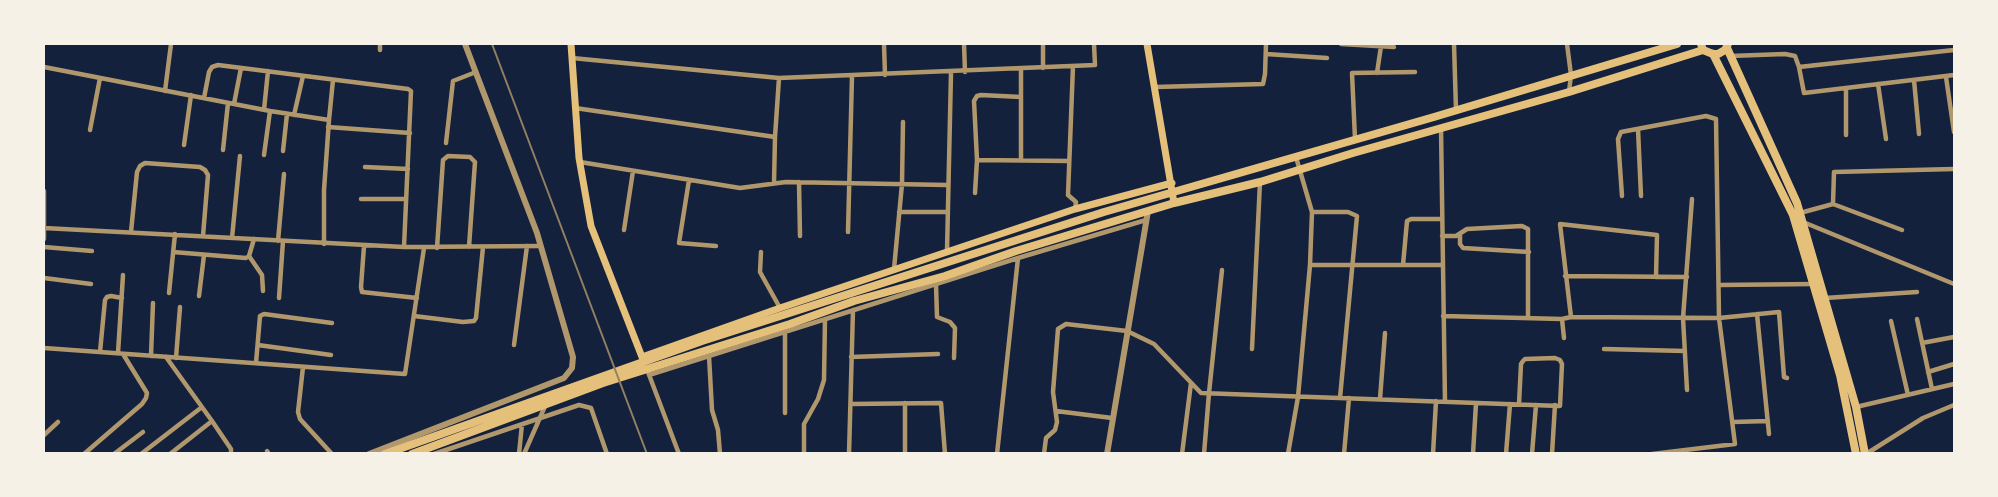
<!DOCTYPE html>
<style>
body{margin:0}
#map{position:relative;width:1998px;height:497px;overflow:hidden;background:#14213d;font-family:Raleway,sans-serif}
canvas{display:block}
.frame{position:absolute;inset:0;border:45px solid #f6f1e7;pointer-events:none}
</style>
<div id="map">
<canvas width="1998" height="497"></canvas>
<div class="frame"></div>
</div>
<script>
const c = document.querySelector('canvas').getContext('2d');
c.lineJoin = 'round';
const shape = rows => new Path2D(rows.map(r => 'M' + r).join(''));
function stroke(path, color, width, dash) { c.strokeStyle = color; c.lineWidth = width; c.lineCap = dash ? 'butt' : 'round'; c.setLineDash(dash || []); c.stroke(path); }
stroke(shape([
 [884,44,885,75],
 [964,44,965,72],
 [1043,44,1043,68],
 [1341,44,1394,47],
 [1454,44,1456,110],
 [1567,44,1571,75,1569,92],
 [380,50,380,44],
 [1266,54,1327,58],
 [1730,56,1785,54,1795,56,1799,67,1804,93,1954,75],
 [572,58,779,78,1095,65,1094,44],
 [1073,66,1068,195,1076,202,1075,209],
 [44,67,270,111,329,120,324,190,324,244],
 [1799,67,1954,50],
 [1021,69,1021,160],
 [1377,73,1381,46],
 [1946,77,1954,132],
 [1914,80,1919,134],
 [1878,84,1886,139],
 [1155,87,1263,84,1265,74,1266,44],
 [165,91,171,44],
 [204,98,209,72,212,67,218,65,408,89,411,91,404,247],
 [234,104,241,68],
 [575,108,775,137],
 [264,110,268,71],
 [294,115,303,76],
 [329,120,333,80],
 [328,127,410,133],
 [1441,128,1445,402],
 [1638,129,1641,196],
 [90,130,100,78],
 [1846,135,1846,89],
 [1355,139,1352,73,1415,72],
 [446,143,453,81,476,72],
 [184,145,191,95],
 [223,150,228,103],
 [283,151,287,114],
 [264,155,270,111],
 [1296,157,1312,212,1310,265],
 [977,160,1069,161],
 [580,162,740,188,786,182,947,185],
 [365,167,408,169],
 [689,180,679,243,716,246],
 [799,182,800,236],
 [774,183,775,137,779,78],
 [44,191,44,239],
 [975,193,977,160,974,101,977,96,981,95,1021,97],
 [1622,196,1618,139,1621,132,1706,116,1716,119,1719,318,1735,444,1652,454],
 [361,199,406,199],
 [1833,204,1902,230],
 [899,212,947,212],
 [1312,212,1348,212,1357,216,1340,398],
 [1800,213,1833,204,1834,172,1954,169],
 [1803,222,1954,284],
 [44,228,404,247,541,246],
 [624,230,633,171],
 [131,232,137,172,140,166,145,163,200,167,205,170,208,175,203,236],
 [848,232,852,76],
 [1460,234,1460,244,1463,248,1529,252],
 [1442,236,1456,236,1467,229,1522,226,1528,229,1528,318],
 [232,238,240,156],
 [278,241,284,174],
 [364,246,361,287,362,292,417,298],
 [44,247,92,251],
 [437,248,443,160,448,156,470,157,475,162,469,247],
 [947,251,951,73],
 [173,252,246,258,249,256,254,239],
 [761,252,760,272,780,308],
 [249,256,262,275,263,291],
 [1403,265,1407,221,1411,219,1442,219],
 [894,269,902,184,903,122],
 [1565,276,1687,277],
 [44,278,91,284],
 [936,284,937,317,950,322,955,328,954,358],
 [1719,285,1815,284],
 [169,293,175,234],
 [199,296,204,255],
 [279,298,283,241],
 [1825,298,1917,292],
 [1757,314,1769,434],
 [414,316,463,322,474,321,476,318,483,247],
 [1443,316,1562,319],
 [1571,317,1719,318,1779,312,1784,377,1787,378],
 [1917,319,1932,389],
 [1891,321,1908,395],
 [785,332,785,413],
 [1564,338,1562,319,1571,317,1560,224,1657,235,1656,277],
 [1922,343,1954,337],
 [258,345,331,355],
 [514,345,527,246],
 [44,348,405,374,424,248],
 [1252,349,1260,182],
 [1604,349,1685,351],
 [100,352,105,300,107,297,111,296,122,298],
 [118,353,123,275],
 [151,356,153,303],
 [709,356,712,410,718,430,720,454],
 [166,357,212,421,231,449,231,454],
 [851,357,938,354],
 [176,358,180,307],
 [256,363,260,316,264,314,332,323],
 [303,367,298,412,300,419,332,454],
 [648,372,679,454],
 [1928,372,1954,364],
 [649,375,1018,258,1146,220],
 [1687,390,1683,318,1692,199],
 [1380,399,1385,333],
 [851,404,941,403,945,454],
 [1856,407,1954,384],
 [1056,411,1112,418],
 [1733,422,1768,421],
 [44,435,58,422],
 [267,451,269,454],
 [84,454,142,404,146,398,147,393,123,354],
 [114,454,143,432],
 [141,454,202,407],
 [170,454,212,421],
 [434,454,579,405,591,408,607,454],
 [519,454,522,424],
 [524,454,546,404],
 [804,454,804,424,818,399,824,380,825,319],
 [849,454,853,310],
 [905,454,905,403],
 [997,454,1018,258],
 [1044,454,1046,438,1055,430,1057,422,1053,392,1058,329,1066,324,1127,331,1154,344,1201,393,1560,406,1562,364,1560,360,1555,358,1525,359,1523,361,1521,364,1519,404],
 [1182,454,1191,383],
 [1204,454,1209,393,1222,270],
 [1288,454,1298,397,1310,265,1442,265],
 [1344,454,1349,398],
 [1433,454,1436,401],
 [1473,454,1476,403],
 [1506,454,1510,404],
 [1532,454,1536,405],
 [1552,454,1555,405],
 [1866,454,1923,418,1954,405]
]), '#b1986c', 4.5);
stroke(shape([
 [369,454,564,378,572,368,573,357,537,233,465,44],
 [1107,454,1148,211]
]), '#b1986c', 6);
stroke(shape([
 [571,44,579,158,591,226,642,357,780,308,1075,209,1172,183],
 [1147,44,1174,203]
]), '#e5c07b', 7);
stroke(shape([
 [1701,44,1703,50,1713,54,1718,54,1725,50,1728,44],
 [1727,48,1797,203,1856,407,1865,454],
 [1713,54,1793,215,1840,375,1856,454],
 [385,454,702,341,1104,212,1434,117,1677,44],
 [412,454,603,383,790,324,854,301,945,276,1016,251,1174,203,1260,182,1353,153,1569,92,1703,50]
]), '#e5c07b', 8);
stroke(shape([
 [492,44,647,454]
]), '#918062', 2);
</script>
